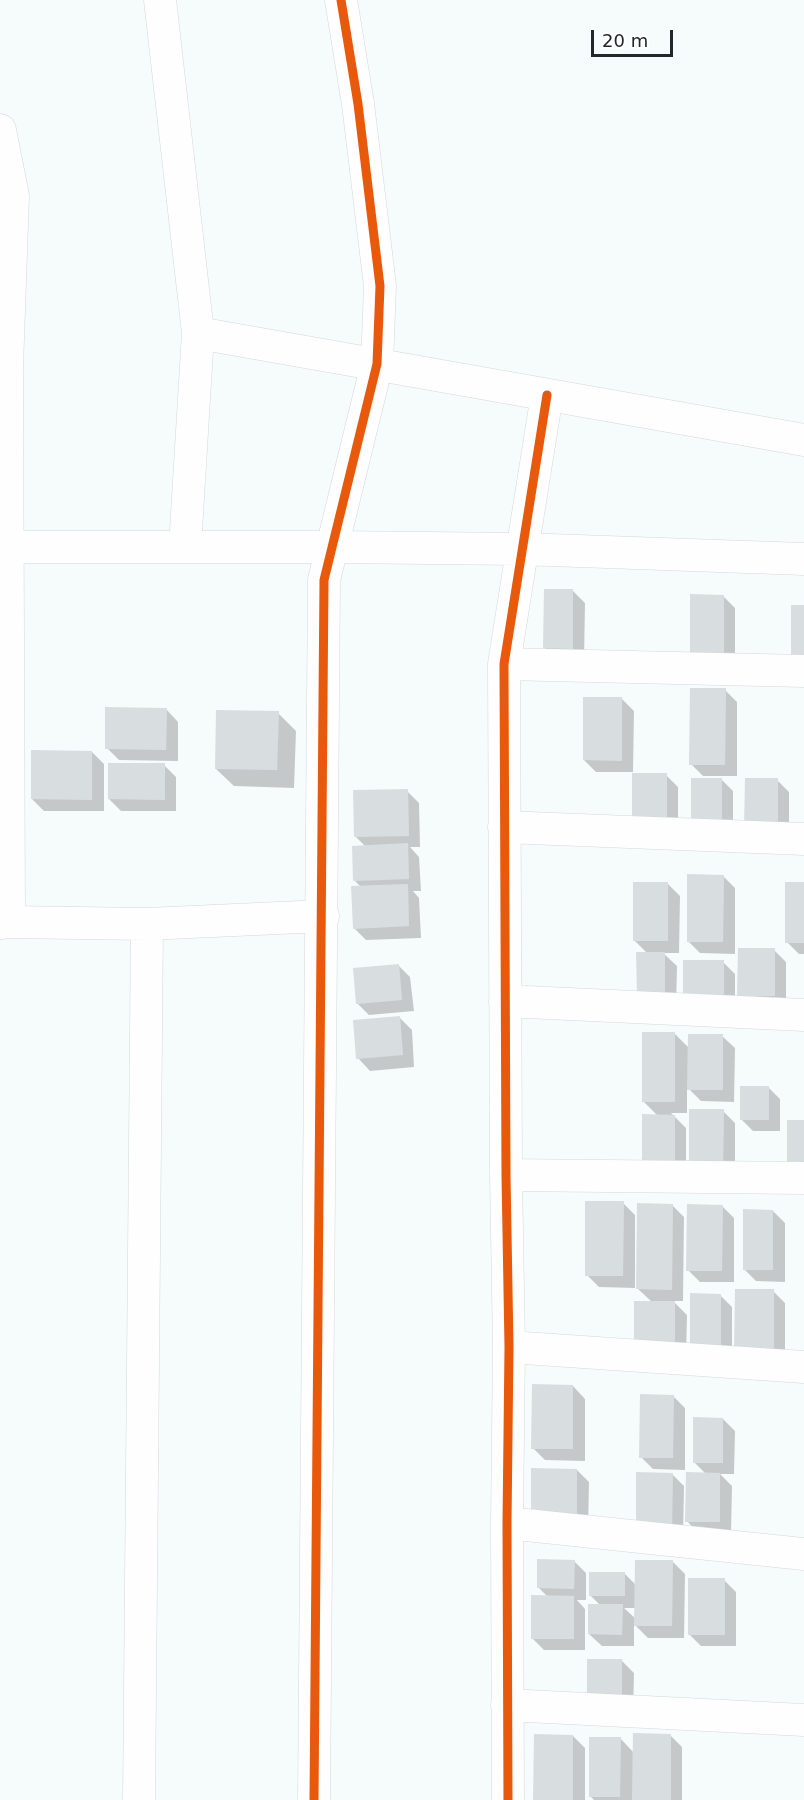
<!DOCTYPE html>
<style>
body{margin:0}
#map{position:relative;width:804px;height:1800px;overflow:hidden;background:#f6fbfc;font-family:"DejaVu Sans",sans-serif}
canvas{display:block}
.scale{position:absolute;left:591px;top:30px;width:82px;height:27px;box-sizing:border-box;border:3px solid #20282a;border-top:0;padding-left:8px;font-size:18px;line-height:21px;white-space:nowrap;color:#20282a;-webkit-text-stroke:4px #fff;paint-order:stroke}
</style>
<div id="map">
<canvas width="804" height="1800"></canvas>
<div class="scale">20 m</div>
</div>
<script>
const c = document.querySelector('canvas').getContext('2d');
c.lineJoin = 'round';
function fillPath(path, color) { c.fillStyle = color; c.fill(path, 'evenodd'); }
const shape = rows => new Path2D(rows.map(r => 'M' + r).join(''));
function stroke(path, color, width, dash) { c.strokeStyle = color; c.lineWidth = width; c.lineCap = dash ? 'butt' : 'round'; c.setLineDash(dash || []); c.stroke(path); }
fillPath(shape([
 [573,591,585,603,584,660,557,660,545,648],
 [723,596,735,608,735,666,703,666],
 [725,690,737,702,737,776,703,776,691,764],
 [622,699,634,711,633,772,596,772,584,760],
 [166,709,178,722,178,761,119,760,107,748],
 [278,713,296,731,294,788,234,786,216,769],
 [92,752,104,764,104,811,44,811,32,799],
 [164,765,176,777,176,811,121,811,109,799],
 [666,775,678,787,678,832,634,820],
 [721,779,733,791,733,838,704,838],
 [777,780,789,792,789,837,758,837],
 [407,791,419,803,420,847,410,847,419,857,421,891,413,891,419,898,421,938,366,940,354,928,361,887,355,881,366,847,355,836],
 [723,876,735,888,735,954,700,953,688,941],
 [668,884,680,896,679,953,663,953,677,966,676,1007,650,1007,648,954,634,940],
 [804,884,804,954,799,954,787,942],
 [774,950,786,962,786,1008,751,1007,739,995],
 [723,962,735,974,735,1013,696,1013],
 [398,965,410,977,414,1011,369,1015,357,1003],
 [400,1018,412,1030,414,1067,370,1071,358,1058],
 [675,1034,689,1048,722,1036,735,1048,734,1102,701,1101,687,1087,687,1113,671,1113,686,1128,686,1179,655,1178,658,1116,643,1101],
 [768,1087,780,1099,780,1131,753,1131,741,1119],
 [723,1111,735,1123,735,1180,703,1179],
 [623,1203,635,1215,635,1288,599,1287,587,1275],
 [672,1205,684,1217,683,1301,673,1301,687,1315,686,1356,647,1356,652,1302,638,1289],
 [722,1206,734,1218,734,1282,700,1282,688,1270],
 [773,1211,785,1223,785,1282,756,1281,744,1269],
 [773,1291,785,1303,785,1363,748,1363],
 [720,1295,732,1307,732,1359,704,1359],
 [573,1386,585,1399,585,1461,545,1460,533,1448],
 [673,1396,685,1408,685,1470,653,1469,641,1457],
 [723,1419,735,1431,734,1474,720,1474,732,1486,731,1534,699,1534,687,1521,706,1474,694,1462],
 [577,1470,589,1482,588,1530,544,1529],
 [672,1474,684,1486,683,1538,638,1525],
 [574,1561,586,1573,586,1600,577,1600,585,1609,585,1650,544,1650,532,1638,548,1597,539,1588],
 [673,1562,685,1574,684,1638,648,1638,634,1624,634,1646,602,1646,589,1634,600,1605,590,1595,625,1574,636,1585],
 [624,1608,636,1608,636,1619],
 [724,1580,736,1592,736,1646,701,1646,689,1634],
 [622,1661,634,1673,633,1714,589,1702],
 [670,1735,682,1747,682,1800,594,1800,590,1796,620,1738,634,1753],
 [573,1736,585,1748,585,1800,535,1800]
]), '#0003');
fillPath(shape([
 [544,589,573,589,573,649,543,648],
 [690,594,724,595,724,655,690,654],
 [791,605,804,605,804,661,791,661],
 [690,688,726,688,725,765,689,765],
 [583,697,622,697,622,761,583,760],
 [105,707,167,708,166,750,105,749],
 [216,710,279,711,277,770,215,769],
 [31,750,92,751,92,800,31,799],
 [108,763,165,763,165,800,108,799],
 [632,773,667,773,667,821,632,821],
 [691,778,722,778,722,827,691,827],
 [745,778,778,778,778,826,744,826],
 [408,789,409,836,354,837,353,790],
 [408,843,409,879,353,881,352,846],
 [687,874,724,875,723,942,687,942],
 [633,882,668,882,668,941,633,941],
 [785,882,804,882,804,943,785,943],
 [408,884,409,926,353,929,351,886],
 [738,948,775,948,775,996,737,996],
 [636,952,665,952,665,996,637,995],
 [683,960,724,960,724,1002,683,1001],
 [399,964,402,1000,356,1004,353,968],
 [400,1016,403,1055,356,1059,353,1020],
 [642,1032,675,1032,675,1102,642,1102],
 [688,1034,723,1034,723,1090,687,1090],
 [740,1086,769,1086,769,1120,740,1120],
 [689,1109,724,1109,723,1168,689,1168],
 [642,1114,675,1115,675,1167,642,1167],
 [787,1120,804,1120,804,1174,787,1173],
 [585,1201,624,1201,623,1276,585,1276],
 [637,1203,673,1204,672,1290,636,1289],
 [687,1204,723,1205,722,1271,686,1271],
 [743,1209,773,1210,773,1270,743,1270],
 [735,1289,774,1289,774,1352,734,1351],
 [690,1293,721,1294,721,1347,690,1347],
 [634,1301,675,1301,675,1345,634,1344],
 [532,1384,573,1385,573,1449,531,1449],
 [640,1394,674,1395,673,1458,639,1458],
 [693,1417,723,1418,723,1463,693,1463],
 [531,1468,577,1469,577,1519,531,1518],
 [636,1472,673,1473,672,1526,636,1526],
 [686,1472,720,1473,720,1522,685,1522],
 [537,1559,575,1560,574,1589,537,1588],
 [635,1560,673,1560,672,1626,634,1626],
 [589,1572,625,1572,625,1596,589,1596],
 [688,1578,725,1578,725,1635,688,1635],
 [531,1595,574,1596,574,1639,531,1639],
 [588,1604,623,1604,622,1635,588,1634],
 [587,1659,622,1659,622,1703,587,1703],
 [633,1733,671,1734,671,1800,632,1800],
 [534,1734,573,1735,573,1800,533,1800],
 [589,1737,621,1737,620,1797,589,1797]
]), '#d8dedf');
const minor = shape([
 [160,0,198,333,804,440],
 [0,130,13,196,7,367,9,922,0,923],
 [0,547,332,547,522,549,804,559],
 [185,547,198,333],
 [504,664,804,671],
 [504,827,804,839],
 [9,922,147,924,323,916],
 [505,1001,804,1015],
 [506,1175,804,1178],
 [509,1347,804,1367],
 [507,1523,804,1554],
 [507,1705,804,1720],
 [139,1800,147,924],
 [314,1800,324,580,377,364,380,286,358,104,341,0],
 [508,1800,507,1523,509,1347,506,1175,504,664,547,395]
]);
stroke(minor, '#d2d8d9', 33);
stroke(minor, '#fefeff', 32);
stroke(shape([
 [314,1800,324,580,377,364,380,286,358,104,341,0],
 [508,1800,507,1523,509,1347,506,1175,504,664,547,395]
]), '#e8590c', 9);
</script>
